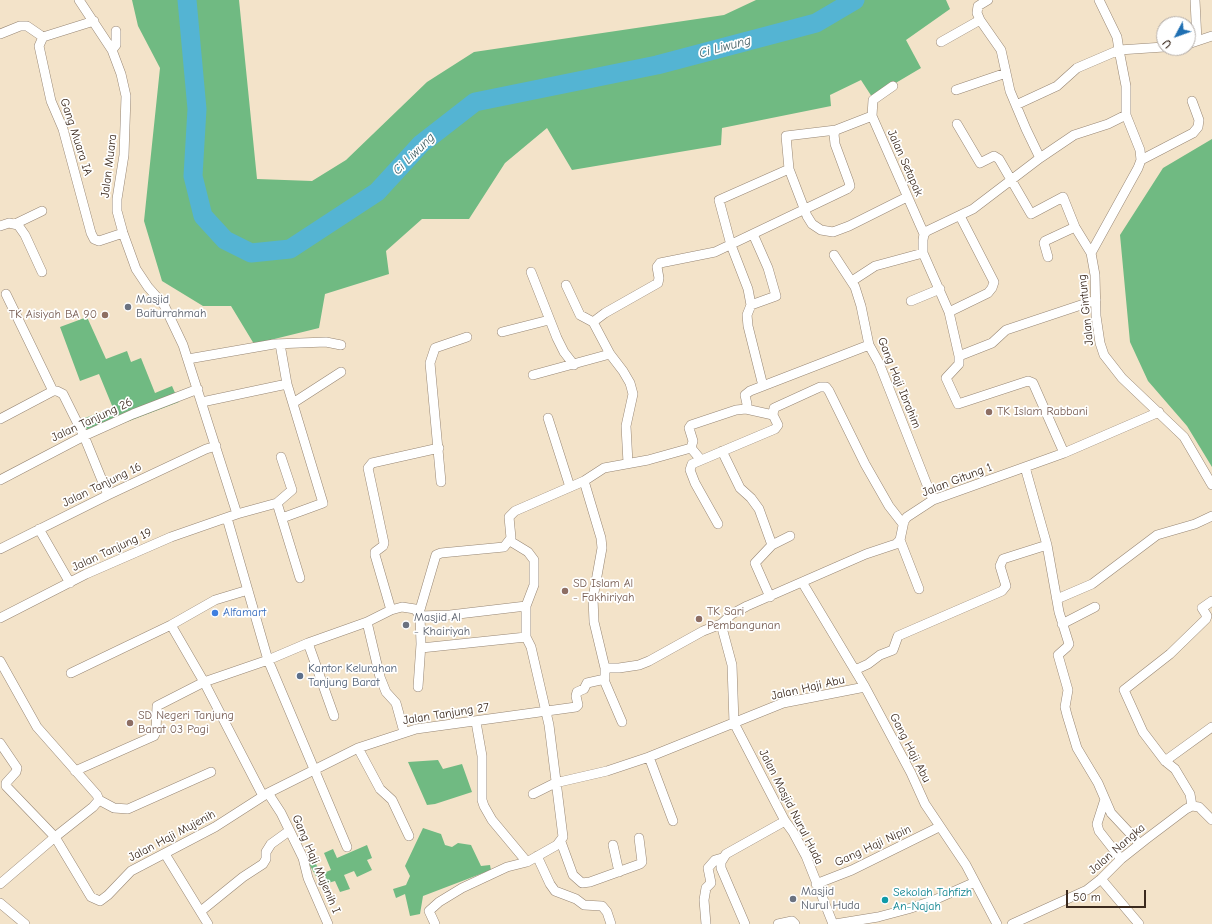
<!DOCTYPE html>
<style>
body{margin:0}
#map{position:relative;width:1212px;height:924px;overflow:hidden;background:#f3e3c9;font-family:"Comic Neue",sans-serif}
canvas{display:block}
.north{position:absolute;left:1156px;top:16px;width:40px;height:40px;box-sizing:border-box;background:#fff;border:1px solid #b1aaa5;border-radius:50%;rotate:229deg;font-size:11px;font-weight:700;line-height:16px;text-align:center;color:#3b2a1e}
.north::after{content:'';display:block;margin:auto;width:14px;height:18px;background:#1f6fb2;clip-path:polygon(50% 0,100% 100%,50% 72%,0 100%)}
.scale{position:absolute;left:1066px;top:890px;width:80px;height:18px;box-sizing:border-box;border:2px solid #3b2a1e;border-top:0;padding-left:5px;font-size:12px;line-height:14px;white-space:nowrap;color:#3b2a1e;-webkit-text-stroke:3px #fff;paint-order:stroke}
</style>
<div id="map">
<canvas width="1212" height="924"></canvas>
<div class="north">U</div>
<div class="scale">50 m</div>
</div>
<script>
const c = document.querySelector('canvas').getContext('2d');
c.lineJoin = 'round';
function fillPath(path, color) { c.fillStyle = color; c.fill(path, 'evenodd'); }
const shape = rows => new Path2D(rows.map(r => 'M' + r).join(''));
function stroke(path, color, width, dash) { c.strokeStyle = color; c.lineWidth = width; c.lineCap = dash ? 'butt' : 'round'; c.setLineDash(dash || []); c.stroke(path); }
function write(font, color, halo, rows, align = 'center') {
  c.font = font + ' "Comic Neue",sans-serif'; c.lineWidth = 3.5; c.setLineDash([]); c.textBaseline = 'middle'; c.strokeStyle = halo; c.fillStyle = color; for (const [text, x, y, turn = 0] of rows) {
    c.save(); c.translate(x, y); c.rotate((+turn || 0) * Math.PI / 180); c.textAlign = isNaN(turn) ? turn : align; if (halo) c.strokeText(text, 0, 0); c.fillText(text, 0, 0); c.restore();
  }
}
fillPath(shape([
 [132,0,239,0,257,179,312,181,346,160,427,82,474,52,724,15,756,0,946,0,950,9,906,40,921,68,872,97,861,80,830,95,831,106,722,128,721,145,572,170,547,128,505,163,469,219,422,219,386,251,389,274,325,294,319,328,254,344,231,306,203,306,162,281,144,221,160,68,138,26],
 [1212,139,1212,467,1187,426,1148,381,1130,342,1120,235,1163,168],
 [87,317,106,359,127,351,131,362,141,358,155,393,172,386,179,402,90,436,82,419,113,408,99,374,80,381,60,327],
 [438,760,443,769,462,764,472,792,435,804,427,805,408,762],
 [423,828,441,834,445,845,452,847,458,843,471,845,481,866,490,865,491,870,423,896,420,914,410,916,405,894,396,898,393,889,406,885,410,876,405,866],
 [367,845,372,858,367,860,372,870,357,877,354,871,344,875,350,889,340,892,335,881,321,885,309,864,315,862,321,874,331,870,324,853,333,849,337,858]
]), '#70ba82');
stroke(shape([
 [187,0,197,109,193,176,203,216,225,240,251,253,290,249,377,192,421,144,475,102,657,65,816,23,855,0]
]), '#54b4d3', 19);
const street = shape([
 [79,0,112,50,121,74,126,96,124,155,117,199,117,211,123,233,136,269,148,287,164,305,183,345,237,514],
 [988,0,978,6,977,13,980,20,1001,50,1010,91,1026,129,1040,158],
 [1195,0,1197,41],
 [94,21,43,37,39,46,51,101,63,129,91,233,94,239,99,241,123,233],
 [0,34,20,26,27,26,43,37],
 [941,42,980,20],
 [1188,44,1212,36],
 [112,50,116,45,116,31],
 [893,86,873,100,872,116,924,234],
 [956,90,1006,73],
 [1016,105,1057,86,1077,68,1119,50,1117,37,1099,0],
 [957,124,980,163,994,156,999,159,1031,214,1063,197,1075,227,1091,253,1095,275,1096,316,1100,343,1104,355,1122,378,1184,437,1212,485],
 [836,130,786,136,789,169,807,216,812,224,821,230,833,232,849,226,907,197],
 [1141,160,1193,133,1198,127,1199,120,1192,101],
 [15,224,42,211],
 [0,226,9,223,18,225,25,235,42,272],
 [1091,253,1138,168,1141,160,1140,150,1126,115,1126,86,1119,50,1164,47],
 [834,255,855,287,861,306,869,345,879,363,933,500],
 [1048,257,1044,243,1045,241,1075,227],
 [531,272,557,338,564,352,574,365],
 [852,281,875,266,923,253],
 [566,285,580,315,593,322],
 [911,301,940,289],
 [751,305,776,296,768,268,753,234],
 [949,312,988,293,992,288,994,282,960,216],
 [502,332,549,320],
 [280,344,287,384,323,503,282,518],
 [959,356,992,343,1006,330,1096,300],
 [188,359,274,344,326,342,341,345],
 [533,375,610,354],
 [763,386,748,326,747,315,751,305,748,289,731,245,719,200,789,169],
 [53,391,57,391,63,394,84,436,108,495],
 [202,402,287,384],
 [293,403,341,372],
 [746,409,747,404,745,395,750,391,869,345],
 [548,418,570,487],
 [0,419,53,391,6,294],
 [691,448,693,441,689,428,691,425,736,410,746,409,773,415],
 [722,451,740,488,751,498,759,509,772,545],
 [1064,453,1033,383,1028,381,958,404,946,378,959,364,959,356,949,312,923,253,923,240,924,234,927,231,973,209,1040,158,1074,135,1108,124,1126,115],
 [628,463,626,426,633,394,630,383,623,371,610,354,593,322,605,313,658,283,659,278,657,267,660,263,715,252,847,189,850,186,849,182,835,144,834,134,836,130,872,116],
 [1025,467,1047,545,1059,612,1069,644,1067,647,1058,655,1068,690,1065,707,1067,715,1077,748,1098,783,1111,813,1140,844],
 [0,480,84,436,133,414,198,389],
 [584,481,601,538,602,548,593,598,594,622,605,668,619,668,639,665,649,661,703,631,721,624,732,614,747,606,866,554,896,544,900,540,904,521,907,517,933,500,1064,453,1159,412],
 [441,482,430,363,435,348,467,337],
 [277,503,300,578],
 [227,518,268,660,347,847],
 [718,524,695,483,690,470,692,464,775,429,778,425,773,415,774,408,820,387,826,387,829,391,865,464,889,506,903,524],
 [39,529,70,583],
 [900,540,919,589],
 [0,549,108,495,206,449,216,446],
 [802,582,865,687,911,773,925,804,966,865,997,924],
 [248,590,215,600,171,625,204,682,263,796],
 [770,597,755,563,772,545,790,536],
 [1057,599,1092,584,1157,535,1195,524,1212,516],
 [391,610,375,555,375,552,383,546,384,543,368,468,372,463,439,448],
 [419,613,436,555,441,553,504,547,511,538,509,517,515,511,584,481,604,468,648,460,691,448,701,460],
 [420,616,450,615,526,606],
 [0,618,86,574,171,537,237,514,277,503,292,490,281,457],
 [367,622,380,677,386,692,396,703,404,732],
 [721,624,732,665,734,723,785,821,793,832,806,856,833,924],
 [1062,624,1095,607],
 [308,643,334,716],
 [421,648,526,637],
 [0,661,37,727,97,795,99,800,93,807,55,837,0,884],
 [855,670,868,664,880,655,893,650,898,636,1002,591,1006,586,1000,566,1003,559,1047,545],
 [71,673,171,625],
 [604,680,622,722],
 [476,722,482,756,482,800,484,806,492,820,527,862],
 [0,743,17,768,16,772,6,783,6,786,55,837,91,897,100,901,108,895,131,871,215,827,268,793,358,748,416,729,576,707,578,705,576,696,577,692,584,689,587,683,605,679,605,668],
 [358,748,380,789,392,800,409,836],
 [649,757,673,821],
 [1165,761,1212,727],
 [75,771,154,736,156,732,157,706,204,682,268,660,308,643,367,622,391,610,402,607,415,609,420,616,421,644,418,687],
 [268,793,281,813,303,858,308,878,328,924],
 [533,794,555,783,607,771,649,757,783,703,865,687],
 [1105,799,1097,824,1099,831,1121,859],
 [99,800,114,808,128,809,211,772],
 [1192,806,1190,794,1175,769,1165,761,1143,732,1124,690,1170,654,1206,619,1207,616,1202,608,1212,601],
 [561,842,573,875,582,883,590,882,640,864,642,862,639,838],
 [613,845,619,872],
 [165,854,208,924],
 [537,856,550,884,555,891,576,899,584,905,602,906,607,912,611,924],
 [1101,879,1139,924],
 [816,884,852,870,939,827],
 [0,903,25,924],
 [201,911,243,877,263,864,266,859,266,852,271,844,289,831],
 [435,924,429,911,439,902,462,888,507,867,527,862,557,845,563,837,549,725,531,647,526,637,526,606,534,585,534,560,528,552,510,541],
 [706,924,704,900,706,888,711,883,708,868,715,860,722,858],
 [745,924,721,868,721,862,726,854,785,821],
 [778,924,792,921,795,924],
 [835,924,878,917,908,909,932,901,975,882],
 [1012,924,1087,890,1101,879,1121,859,1145,840,1186,809,1192,806,1199,807,1212,820]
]);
stroke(street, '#978674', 10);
stroke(street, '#fff', 9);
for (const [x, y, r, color] of [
 [128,307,4,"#6b7280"],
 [105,315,4,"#8d6e63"],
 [989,412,4,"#8d6e63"],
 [565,591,4,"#8d6e63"],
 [215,613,4,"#3f7fe0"],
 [699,619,4,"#8d6e63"],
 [406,625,4,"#6b7280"],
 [300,676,4,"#5c6f8a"],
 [130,723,4,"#8d6e63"],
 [793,899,4,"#6b7280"],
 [885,900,4,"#0f9aa8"]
]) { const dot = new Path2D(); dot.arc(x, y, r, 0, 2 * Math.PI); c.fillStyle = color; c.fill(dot); stroke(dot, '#fff', 1.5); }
write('12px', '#3b2a1e', '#fff', [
 ["Gang Muara IA",76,137,72],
 ["Jalan Setapak",905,163,66],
 ["Jalan Muara",109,166,-83],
 ["Jalan Gintung",1086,310,-96],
 ["Gang Haji Ibrahim",899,383,68],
 ["Jalan Tanjung 26",92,420,-25],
 ["Jalan Gitung 1",957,480,-21],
 ["Jalan Tanjung 16",102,485,-26],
 ["Jalan Tanjung 19",112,550,-25],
 ["Jalan Haji Abu",808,688,-13],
 ["Jalan Tanjung 27",446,714,-9],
 ["Gang Haji Abu",910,748,63],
 ["Jalan Masjid Nurul Huda",791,807,63],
 ["Jalan Haji Mujenih",172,836,-28],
 ["Gang Haji Nipin",873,846,-25],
 ["Jalan Nangka",1117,849,-41],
 ["Gang Haji Mujenih I",316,864,67]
]);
write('12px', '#5b616d', '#fff', [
 ["Masjid",136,300],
 ["Baiturrahmah",136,314],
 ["Masjid Al",414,618],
 ["- Khairiyah",414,632],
 ["Masjid",801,892],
 ["Nurul Huda",801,906]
], 'left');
write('12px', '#785e54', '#fff', [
 ["TK Aisiyah BA 90",97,315,"right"],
 ["TK Islam Rabbani",997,412],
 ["SD Islam Al",573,584],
 ["- Fakhiriyah",573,598],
 ["TK Sari",707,612],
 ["Pembangunan",707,626],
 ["SD Negeri Tanjung",138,716],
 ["Barat 03 Pagi",138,730]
], 'left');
write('12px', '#366cbe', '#fff', [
 ["Alfamart",223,613]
], 'left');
write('12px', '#4e5e75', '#fff', [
 ["Kantor Kelurahan",308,669],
 ["Tanjung Barat",308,683]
], 'left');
write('12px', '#0d838f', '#fff', [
 ["Sekolah Tahfizh",893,893],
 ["An-Najah",893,907]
], 'left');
write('italic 13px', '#456166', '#fff', [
 ["Ci Liwung",725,47,-15],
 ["Ci Liwung",414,154,-45]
]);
</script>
